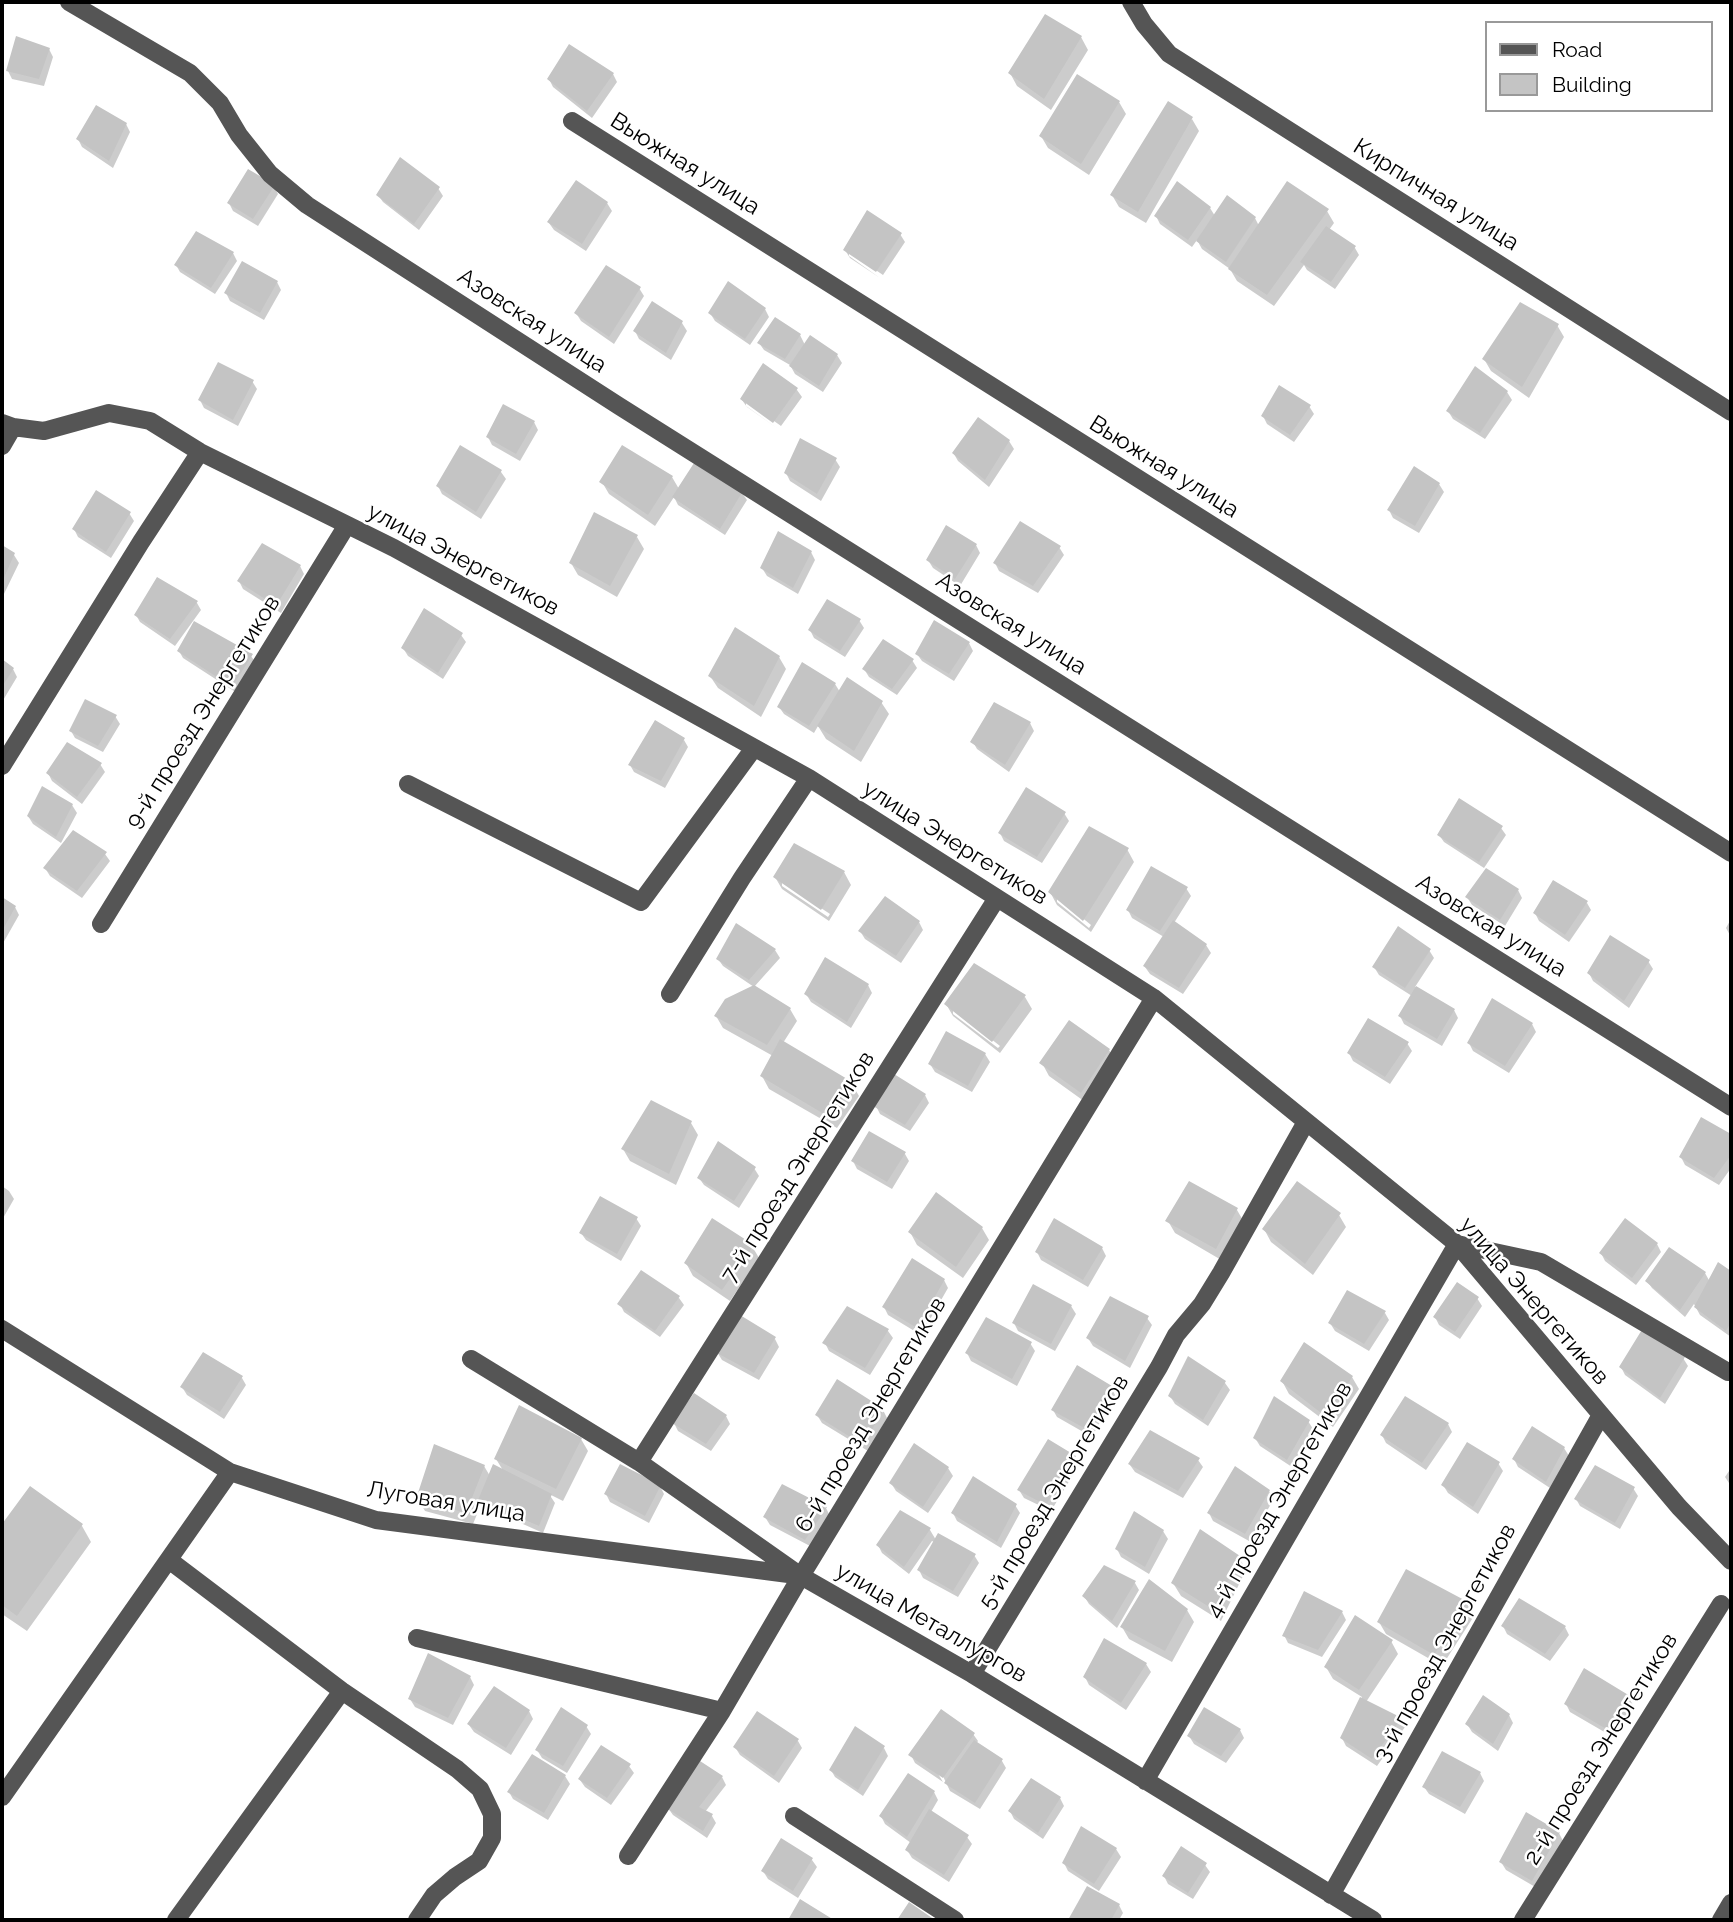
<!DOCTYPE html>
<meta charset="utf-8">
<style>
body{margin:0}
#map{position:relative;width:1733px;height:1922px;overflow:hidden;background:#fff;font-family:Raleway,sans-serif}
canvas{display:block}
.frame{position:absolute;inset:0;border:4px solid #000;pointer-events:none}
.legend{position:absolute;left:1485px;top:21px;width:228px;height:91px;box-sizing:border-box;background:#fff;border:2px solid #999;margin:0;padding:9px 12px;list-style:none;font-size:21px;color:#000}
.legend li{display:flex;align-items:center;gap:14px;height:35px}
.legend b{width:35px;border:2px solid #999}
</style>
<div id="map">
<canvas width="1733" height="1922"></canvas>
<div class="frame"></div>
<ul class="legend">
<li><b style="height:9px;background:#555"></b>Road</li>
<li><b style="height:19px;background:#c4c4c4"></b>Building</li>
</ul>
</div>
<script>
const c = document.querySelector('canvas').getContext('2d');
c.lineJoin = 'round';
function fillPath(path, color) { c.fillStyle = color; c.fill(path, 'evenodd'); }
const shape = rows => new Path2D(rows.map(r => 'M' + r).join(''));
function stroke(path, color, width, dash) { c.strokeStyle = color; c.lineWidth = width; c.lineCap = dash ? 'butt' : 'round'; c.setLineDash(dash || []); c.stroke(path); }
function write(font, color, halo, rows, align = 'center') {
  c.font = font + ' Raleway,sans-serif'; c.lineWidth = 5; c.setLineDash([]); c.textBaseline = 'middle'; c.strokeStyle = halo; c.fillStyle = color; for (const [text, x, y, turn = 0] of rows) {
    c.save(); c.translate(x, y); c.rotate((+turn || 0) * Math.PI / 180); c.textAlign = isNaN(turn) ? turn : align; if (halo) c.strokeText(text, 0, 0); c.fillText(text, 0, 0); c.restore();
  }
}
fillPath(shape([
 [1081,37,1088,50,1051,110,1017,86,1010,73],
 [49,49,53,57,44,86,12,79,8,71],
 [613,74,617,82,592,118,553,87,549,79],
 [1119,102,1126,114,1089,175,1048,148,1041,136],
 [1192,119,1199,131,1146,223,1119,207,1112,195],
 [126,124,130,132,113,168,82,147,78,139],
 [274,187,278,194,258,226,233,211,229,203],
 [438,188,443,196,419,230,383,202,378,195],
 [607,203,612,211,586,251,554,230,549,223],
 [1210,208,1215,216,1255,218,1259,226,1327,211,1334,223,1329,230,1355,248,1359,255,1335,289,1307,270,1304,265,1274,306,1237,281,1230,269,1202,249,1197,240,1192,247,1160,224,1156,216],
 [900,234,905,242,883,275,849,252,849,256,880,278,850,258,845,250],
 [233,253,237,261,215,294,180,272,176,265],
 [277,282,281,290,264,320,230,301,226,293],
 [639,288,644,296,614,344,581,321,576,313],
 [765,309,769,317,750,345,715,321,710,313],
 [682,323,687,331,671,360,639,339,635,331],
 [1557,325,1564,337,1529,398,1491,371,1484,359],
 [800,335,805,345,837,355,842,363,823,392,795,374,790,365,764,350,759,343],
 [764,366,797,390,802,397,781,426,746,401,746,406,778,429,747,407,742,400],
 [252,381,257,389,238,426,204,408,200,400],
 [1507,392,1512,400,1485,439,1453,419,1448,411],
 [1309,406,1314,414,1294,442,1267,424,1263,416],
 [534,422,538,430,520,461,492,445,488,437],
 [1009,441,1014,449,989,487,958,461,954,454],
 [461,448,501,472,506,479,481,519,442,494,438,486],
 [835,459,840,467,821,501,790,481,786,473],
 [672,477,679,489,742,493,747,500,725,535,678,505,674,497,655,526,609,494,602,482],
 [1439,484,1444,492,1419,533,1393,518,1389,510],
 [129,513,134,521,111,558,78,537,74,529],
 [637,537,644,549,617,597,578,575,571,563],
 [976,545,980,553,960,586,933,568,928,560],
 [2,547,14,555,19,563,3,596],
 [1059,547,1064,555,1038,593,999,571,995,563],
 [811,552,815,560,798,594,767,576,762,568],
 [300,566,304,574,281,613,243,589,239,581],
 [158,579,197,603,201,610,175,646,140,622,136,615],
 [859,620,864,628,845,657,814,638,810,630],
 [461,635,466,642,443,679,408,656,403,648],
 [969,643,973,651,954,681,922,661,917,654],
 [179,651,251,656,256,663,237,693,183,658],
 [779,657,786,669,761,717,718,688,710,676],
 [912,660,917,668,897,695,869,677,864,669],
 [2,661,13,669,17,677,2,702],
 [835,684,840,692,881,702,889,714,861,762,826,739,818,726,814,733,784,714,779,707],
 [115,716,120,724,103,752,75,738,71,731],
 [1030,723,1034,731,1009,772,977,749,973,742],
 [684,740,688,747,665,788,634,772,630,765],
 [100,764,105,772,82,804,52,781,48,773],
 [72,805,77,813,61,843,33,824,28,816],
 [1064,813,1069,821,1042,863,1004,841,1000,833],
 [1501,828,1506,835,1484,868,1444,842,1439,835],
 [1127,849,1134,862,1091,932,1057,905,1050,892],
 [1057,897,1091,925,1089,928,1057,902],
 [105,854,110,861,82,898,50,876,45,868],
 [844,872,851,885,829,921,782,889,775,877],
 [782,882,830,914,828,917,782,886],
 [1186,888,1191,896,1174,923,1206,945,1211,953,1183,994,1150,974,1145,967,1164,937,1132,918,1128,910],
 [1518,890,1522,898,1505,926,1472,905,1467,897],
 [2,899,15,907,19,915,2,945],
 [1587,903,1591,910,1569,942,1539,921,1535,913],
 [1731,919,1731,937,1726,928],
 [919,922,923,930,901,963,865,939,860,931],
 [775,950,780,958,754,987,723,966,718,959],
 [1429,950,1434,958,1415,987,1454,1010,1458,1018,1442,1046,1404,1024,1400,1016,1412,996,1379,975,1374,967],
 [1648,961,1653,969,1629,1008,1593,981,1589,973],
 [868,985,872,993,851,1028,811,1002,806,994],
 [1025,997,1032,1009,1000,1053,953,1016,946,1004],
 [953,1009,1000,1046,998,1048,953,1014],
 [790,1009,797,1021,783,1043,852,1084,859,1096,837,1128,769,1089,762,1076,773,1056,723,1028,716,1016],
 [1532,1024,1536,1032,1509,1073,1473,1051,1469,1043],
 [1407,1043,1412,1051,1390,1084,1353,1061,1349,1053],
 [1109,1050,1116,1062,1088,1104,1049,1076,1042,1063],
 [985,1054,990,1062,972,1092,935,1072,930,1064],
 [925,1095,929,1103,910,1131,880,1114,876,1106],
 [1702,1120,1731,1136,1731,1168,1719,1185,1685,1165,1681,1157],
 [691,1123,698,1135,676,1185,630,1161,623,1149],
 [905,1154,909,1161,892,1189,857,1169,853,1161],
 [754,1168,759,1176,739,1208,704,1185,699,1178],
 [2,1186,9,1191,14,1199,2,1220],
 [1237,1210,1244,1222,1223,1261,1175,1233,1168,1221],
 [1339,1215,1346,1227,1313,1275,1271,1242,1264,1229],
 [636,1218,641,1226,621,1261,586,1240,581,1233],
 [982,1228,989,1240,963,1278,917,1245,910,1232],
 [1657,1244,1661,1252,1636,1285,1605,1261,1601,1253],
 [752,1246,759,1258,730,1301,693,1276,686,1263],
 [1102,1248,1106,1256,1088,1287,1041,1260,1037,1252],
 [1719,1265,1731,1274,1731,1337,1700,1315,1694,1304,1685,1317,1652,1288,1647,1281,1705,1273,1710,1282],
 [642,1272,679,1298,684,1305,660,1337,624,1312,620,1304],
 [944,1280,948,1288,921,1335,888,1315,884,1307],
 [1477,1298,1482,1306,1460,1339,1439,1325,1435,1317],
 [1071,1306,1076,1314,1055,1351,1018,1331,1014,1323],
 [847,1308,888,1331,893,1338,870,1375,829,1351,825,1343],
 [1385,1313,1389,1320,1369,1351,1335,1331,1330,1323],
 [1147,1318,1152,1325,1130,1368,1093,1346,1088,1338],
 [775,1339,779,1347,759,1380,722,1360,717,1352],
 [1030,1343,1035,1351,1017,1386,971,1361,967,1353],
 [1683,1358,1688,1366,1665,1404,1625,1375,1621,1367],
 [1189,1359,1225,1383,1230,1390,1208,1426,1175,1404,1170,1396],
 [1352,1377,1359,1389,1333,1427,1289,1394,1282,1381],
 [242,1378,246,1385,224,1419,187,1395,182,1387],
 [1111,1387,1115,1395,1092,1437,1057,1417,1053,1410],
 [883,1410,887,1418,868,1451,822,1423,817,1415],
 [726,1416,730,1424,711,1451,678,1431,674,1423],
 [1308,1421,1313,1429,1292,1467,1260,1446,1255,1438],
 [1448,1424,1452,1432,1426,1470,1386,1443,1382,1435],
 [581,1439,588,1451,563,1501,549,1494,555,1503,543,1533,485,1507,482,1502,473,1524,425,1511,418,1499,484,1466,490,1476,504,1472,496,1459],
 [1564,1448,1569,1456,1550,1488,1518,1467,1514,1459],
 [1075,1458,1079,1465,1051,1511,1024,1498,1019,1490],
 [1198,1460,1203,1467,1183,1498,1135,1472,1130,1465],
 [1498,1463,1503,1471,1478,1514,1448,1493,1443,1485],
 [948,1468,953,1476,928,1513,896,1491,891,1483],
 [1731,1468,1731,1486,1725,1477],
 [660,1486,664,1494,649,1523,610,1502,606,1494],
 [31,1488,82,1526,91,1542,27,1631,2,1614,2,1526],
 [1633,1488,1638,1496,1620,1529,1580,1506,1576,1499],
 [1269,1491,1274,1499,1249,1541,1213,1521,1209,1513],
 [1015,1505,1020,1513,1001,1548,957,1521,953,1513],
 [826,1508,830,1516,810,1546,770,1525,765,1517],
 [901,1512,930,1530,936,1540,974,1555,979,1563,958,1597,923,1578,919,1570,934,1542,932,1541,909,1574,882,1553,878,1545],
 [1163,1531,1168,1539,1149,1574,1121,1557,1117,1549],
 [1239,1557,1246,1570,1221,1621,1181,1596,1173,1583],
 [1135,1583,1139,1590,1117,1628,1089,1604,1084,1596],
 [1467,1603,1474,1616,1442,1666,1386,1634,1379,1622],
 [1187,1610,1194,1622,1172,1662,1129,1639,1122,1627],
 [1342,1612,1346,1620,1322,1657,1288,1643,1284,1635],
 [1503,1626,1565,1627,1569,1635,1550,1661,1507,1634],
 [1105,1640,1146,1664,1151,1672,1126,1710,1089,1685,1085,1677],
 [1391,1641,1398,1654,1366,1702,1401,1719,1405,1727,1377,1766,1346,1746,1342,1738,1362,1697,1333,1679,1326,1667],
 [470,1677,474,1685,453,1725,415,1707,410,1699],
 [1629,1698,1633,1705,1613,1737,1570,1712,1566,1704],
 [529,1711,533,1719,511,1755,474,1732,469,1725],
 [1509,1715,1513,1723,1498,1751,1472,1732,1467,1724],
 [586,1726,591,1734,567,1773,542,1758,537,1750],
 [1240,1730,1244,1738,1226,1763,1194,1744,1189,1736],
 [973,1734,978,1741,976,1744,1002,1761,1006,1768,980,1809,950,1791,940,1770,937,1772,943,1782,915,1763,911,1755],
 [798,1741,802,1748,779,1783,740,1755,735,1747],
 [884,1748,888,1756,863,1796,835,1777,831,1770],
 [629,1766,634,1773,611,1805,585,1787,580,1780],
 [1480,1773,1484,1781,1465,1814,1429,1794,1424,1787],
 [565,1776,570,1784,548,1820,513,1799,509,1792],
 [722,1777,726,1785,705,1812,712,1816,716,1823,707,1838,673,1815,668,1808],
 [934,1792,938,1800,931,1812,967,1837,972,1844,949,1882,912,1858,907,1850,911,1843,885,1824,881,1816],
 [1060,1798,1064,1806,1043,1839,1014,1819,1010,1811],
 [1559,1833,1563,1841,1537,1888,1506,1870,1501,1862],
 [1116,1849,1121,1857,1099,1891,1068,1871,1064,1863],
 [812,1860,817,1867,798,1898,768,1879,763,1871],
 [1205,1865,1210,1872,1193,1899,1168,1884,1164,1876],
 [1088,1888,1119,1905,1123,1913,1119,1920,1070,1920]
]), '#0003');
fillPath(shape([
 [1045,14,1082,36,1044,99,1008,73],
 [16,36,50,48,39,79,6,71],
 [569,44,614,73,587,111,547,79],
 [1077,74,1120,101,1081,164,1039,136],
 [1168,101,1193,117,1138,212,1110,195],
 [96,105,127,123,109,161,76,139],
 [400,157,440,187,414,224,376,195],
 [248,169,275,185,253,219,227,203],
 [576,180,608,202,582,244,547,222],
 [1177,181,1211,207,1188,240,1154,216],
 [1287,181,1329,209,1267,295,1228,269],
 [1227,195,1256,217,1226,262,1196,241],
 [867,210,902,233,876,272,843,250],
 [1326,226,1356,246,1331,282,1300,262],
 [196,231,234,252,211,288,174,265],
 [242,261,278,281,260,313,224,293],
 [606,265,641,287,609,337,574,313],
 [728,281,766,308,745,339,708,313],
 [652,301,683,321,666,353,633,331],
 [1520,302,1559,324,1522,387,1482,359],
 [775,317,801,334,785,359,757,343],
 [810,335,838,354,819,386,789,366],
 [218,362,254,380,233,420,198,400],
 [763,363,798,388,773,423,740,399],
 [1475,366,1508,391,1480,433,1446,411],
 [1279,385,1311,405,1290,435,1261,416],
 [503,404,535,421,516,454,486,437],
 [978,417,1010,440,985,480,952,453],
 [800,438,837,458,817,494,784,473],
 [460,445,502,470,476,512,436,486],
 [622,445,673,476,648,515,599,482],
 [694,463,743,491,720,529,672,497],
 [1414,466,1440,483,1415,526,1387,510],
 [96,490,131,512,106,552,72,529],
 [594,512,638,535,610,586,569,563],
 [1020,521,1061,546,1033,586,993,563],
 [946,525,977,544,955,579,926,560],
 [778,531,812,551,793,588,760,568],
 [262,543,301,565,276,606,237,581],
 [2,545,15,553,2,582],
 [157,577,198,601,170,639,134,615],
 [827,599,861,619,840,651,808,630],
 [424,608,463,633,438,673,401,648],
 [934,620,970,642,949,674,915,654],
 [194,621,253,654,232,687,177,651],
 [735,627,780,656,754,706,708,676],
 [883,639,914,659,892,689,862,669],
 [2,659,14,668,2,687],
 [802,662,836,683,809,726,777,707],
 [847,677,883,701,854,751,817,726],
 [85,699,117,715,98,746,69,731],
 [994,702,1031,722,1005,765,970,742],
 [655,720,685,738,661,781,628,765],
 [67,742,102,763,77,797,46,773],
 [42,786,73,804,56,837,27,816],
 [1026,787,1066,812,1037,857,998,833],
 [1459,798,1503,826,1479,862,1437,835],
 [1089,826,1129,848,1083,921,1048,892],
 [73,830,107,852,77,891,43,868],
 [794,843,845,871,821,910,773,877],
 [1151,866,1188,887,1160,931,1126,910],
 [1486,868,1519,889,1500,920,1465,897],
 [1553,880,1588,901,1565,935,1533,913],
 [885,896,920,921,896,956,858,931],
 [2,897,16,906,2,931],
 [1173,920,1207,944,1179,988,1143,966],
 [736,923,776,949,749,980,716,959],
 [1398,926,1431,949,1405,988,1372,967],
 [1610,935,1650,960,1624,1001,1587,973],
 [825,957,869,984,847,1022,804,994],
 [974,963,1026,995,992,1042,944,1004],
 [754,985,791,1008,767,1045,714,1016,725,999],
 [1416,986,1455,1009,1437,1039,1398,1016],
 [1492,998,1533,1023,1505,1066,1467,1043],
 [1368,1018,1409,1042,1385,1077,1347,1053],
 [1069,1020,1110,1049,1081,1093,1039,1063],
 [946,1031,986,1053,968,1086,928,1064],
 [780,1039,854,1083,829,1117,760,1076],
 [894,1074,926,1094,905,1125,873,1106],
 [651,1100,692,1121,669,1174,621,1149],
 [1701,1117,1731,1134,1731,1155,1714,1178,1679,1157],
 [869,1131,906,1152,887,1182,851,1161],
 [718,1141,756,1167,734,1201,697,1178],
 [1189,1181,1238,1208,1216,1249,1165,1221],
 [1297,1181,1341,1213,1305,1264,1262,1229],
 [936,1192,983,1227,956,1267,908,1232],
 [600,1196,638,1217,617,1254,579,1233],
 [712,1218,754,1245,722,1290,684,1263],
 [1054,1218,1103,1247,1083,1280,1035,1252],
 [1625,1218,1658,1243,1632,1278,1599,1253],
 [1669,1247,1706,1272,1680,1310,1645,1281],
 [912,1258,945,1279,917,1328,882,1307],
 [1718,1262,1731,1271,1731,1322,1726,1331,1694,1307],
 [641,1270,680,1296,655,1331,617,1304],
 [1457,1282,1479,1297,1455,1332,1433,1317],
 [1033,1284,1072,1305,1051,1344,1012,1323],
 [1347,1290,1386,1311,1364,1344,1328,1323],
 [1110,1296,1149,1316,1125,1361,1086,1338],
 [847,1306,889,1329,865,1368,822,1343],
 [740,1315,776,1337,754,1373,715,1352],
 [986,1317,1032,1342,1012,1379,965,1353],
 [1643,1328,1685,1357,1660,1398,1619,1367],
 [1304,1342,1353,1376,1325,1416,1280,1381],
 [203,1352,243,1376,220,1412,180,1387],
 [1188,1356,1226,1381,1203,1420,1168,1396],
 [1077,1365,1112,1386,1088,1430,1051,1410],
 [837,1379,884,1409,863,1445,815,1415],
 [694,1393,727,1415,706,1444,672,1423],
 [1274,1396,1310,1420,1287,1460,1253,1438],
 [1405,1396,1449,1423,1422,1463,1380,1435],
 [519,1405,582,1438,556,1489,494,1459],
 [1532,1426,1565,1447,1546,1482,1512,1459],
 [1150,1430,1200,1458,1178,1491,1128,1464],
 [1048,1439,1076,1456,1046,1505,1017,1490],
 [1467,1442,1500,1462,1473,1507,1441,1485],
 [914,1443,949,1467,923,1507,889,1483],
 [434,1444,485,1465,466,1513,416,1499],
 [493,1464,552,1494,539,1526,478,1500],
 [620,1464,661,1485,645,1516,604,1494],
 [1595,1465,1635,1487,1615,1523,1574,1499],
 [1235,1466,1270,1490,1245,1534,1207,1513],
 [973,1476,1017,1504,997,1542,951,1513],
 [782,1484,827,1507,805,1540,763,1517],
 [30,1486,83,1524,17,1616,2,1605,2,1524],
 [900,1510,931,1528,904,1567,876,1545],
 [1134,1511,1164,1530,1145,1567,1115,1549],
 [1200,1529,1240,1556,1214,1610,1171,1583],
 [938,1533,976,1554,953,1591,917,1570],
 [1104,1565,1136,1581,1112,1621,1082,1596],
 [1406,1569,1468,1602,1434,1655,1377,1622],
 [1149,1579,1188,1609,1165,1651,1120,1627],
 [1304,1591,1343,1611,1318,1650,1282,1636],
 [1519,1598,1566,1626,1545,1654,1501,1626],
 [1355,1615,1393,1640,1359,1690,1324,1667],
 [1104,1638,1147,1663,1121,1703,1083,1677],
 [428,1653,471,1676,448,1718,408,1699],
 [1584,1668,1630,1696,1608,1730,1564,1704],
 [494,1686,530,1710,506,1748,467,1724],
 [1483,1695,1510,1714,1493,1744,1465,1724],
 [1360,1697,1402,1718,1372,1759,1340,1738],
 [561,1707,588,1725,563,1766,535,1750],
 [1204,1707,1241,1729,1221,1756,1187,1736],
 [941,1709,975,1733,943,1778,908,1755],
 [757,1711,799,1739,774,1776,733,1747],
 [855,1726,885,1746,858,1790,829,1770],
 [974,1740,1003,1759,975,1803,944,1783],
 [601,1745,631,1764,607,1798,578,1779],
 [1442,1751,1481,1772,1460,1807,1422,1787],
 [532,1754,566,1775,544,1813,507,1792],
 [700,1761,723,1776,699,1807,713,1814,703,1831,666,1808],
 [908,1773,935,1791,907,1837,879,1816],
 [1031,1778,1061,1797,1038,1833,1008,1811],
 [929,1809,969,1835,944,1875,905,1850],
 [1526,1812,1560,1832,1532,1881,1499,1862],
 [1081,1826,1117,1848,1094,1884,1062,1863],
 [781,1838,813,1858,793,1891,761,1871],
 [1181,1846,1207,1863,1188,1893,1162,1876],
 [1087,1886,1120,1904,1111,1920,1068,1920],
 [800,1899,834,1920,788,1920],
 [909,1902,935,1920,897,1920]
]), '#c4c4c4');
stroke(shape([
 [69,2,190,73,220,103,239,135,270,174,307,205,619,406,1731,1107],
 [1131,2,1144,24,1169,54,1731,412],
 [572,121,1731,853],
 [2,423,13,427,44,431,109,413,150,421,200,452,394,548,809,778,1154,998,1457,1244,1679,1507,1731,1561],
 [2,446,13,427],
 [2,766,141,542,200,452],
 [408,784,641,902,754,748],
 [101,924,347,525],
 [670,994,742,878,809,778],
 [2,1329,230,1472,376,1520,796,1575],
 [471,1359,639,1462,801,1576,972,1674,1373,1920],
 [639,1462,997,898],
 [169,1560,342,1691,457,1769,480,1789,492,1814,492,1838,479,1861,455,1877,434,1895,417,1920],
 [417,1638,722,1711],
 [972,1674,1159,1367,1176,1335,1202,1304,1221,1273,1306,1122],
 [1145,1781,1457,1244,1541,1262,1728,1372],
 [2,1797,230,1472],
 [794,1816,955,1920],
 [628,1856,722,1711,801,1576,1154,998],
 [1331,1895,1601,1415],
 [176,1920,342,1691],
 [1523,1920,1721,1604],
 [1721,1920,1731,1903]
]), '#555', 18);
write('23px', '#000', '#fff', [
 ["Вьюжная улица",685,164,32],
 ["Кирпичная улица",1436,195,32],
 ["Азовская улица",532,321,33],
 ["Вьюжная улица",1164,467,32],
 ["улица Энергетиков",463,560,28],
 ["Азовская улица",1011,624,32],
 ["9-й проезд Энергетиков",203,712,-58],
 ["улица Энергетиков",955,843,32],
 ["Азовская улица",1491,926,32],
 ["7-й проезд Энергетиков",798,1167,-58],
 ["улица Энергетиков",1534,1301,49],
 ["6-й проезд Энергетиков",871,1415,-59],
 ["5-й проезд Энергетиков",1054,1492,-59],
 ["4-й проезд Энергетиков",1279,1500,-60],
 ["Луговая улица",446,1502,9],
 ["улица Металлургов",931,1623,30],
 ["3-й проезд Энергетиков",1445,1643,-61],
 ["2-й проезд Энергетиков",1601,1749,-58]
]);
</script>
